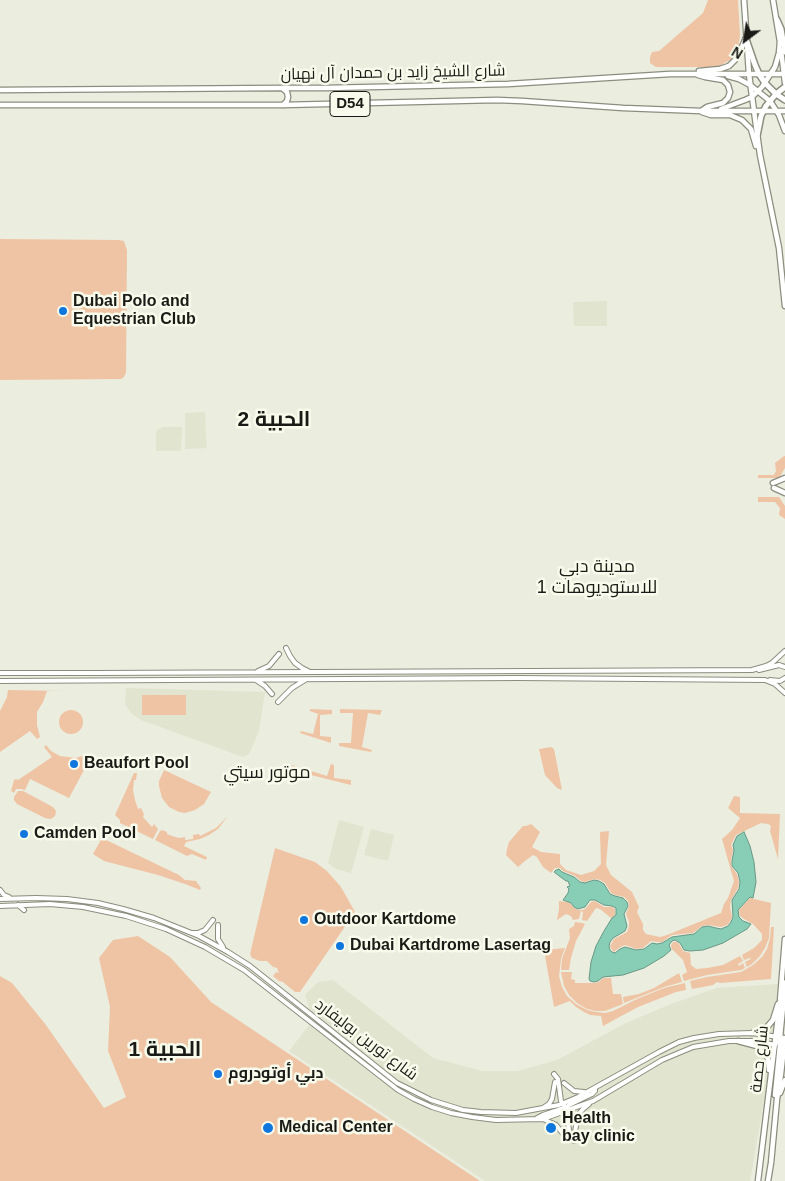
<!DOCTYPE html>
<meta charset="utf-8">
<style>
body{margin:0}
#map{position:relative;width:785px;height:1181px;overflow:hidden;background:#ebedde;font-family:Helvetica,sans-serif}
canvas{display:block}
.north{position:absolute;left:720px;top:15px;width:50px;height:50px;-webkit-text-stroke:4px #f8fbeb;paint-order:stroke;rotate:211deg;font-size:14px;font-weight:700;line-height:20px;text-align:center;color:#1a1b16}
.north::after{content:'';display:block;margin:auto;width:18px;height:22px;background:#1a1b16;clip-path:polygon(50% 0,100% 100%,50% 72%,0 100%)}
</style>
<div id="map">
<canvas width="785" height="1181"></canvas>
<div class="north">N</div>
</div>
<script>
const c = document.querySelector('canvas').getContext('2d');
c.lineJoin = 'round';
function fillPath(path, color) { c.fillStyle = color; c.fill(path, 'evenodd'); }
const shape = rows => new Path2D(rows.map(r => 'M' + r).join(''));
function stroke(path, color, width, dash) { c.strokeStyle = color; c.lineWidth = width; c.lineCap = dash ? 'butt' : 'round'; c.setLineDash(dash || []); c.stroke(path); }
function write(font, color, halo, rows, align = 'center') {
  c.font = font + ' Helvetica,Cairo,sans-serif'; c.lineWidth = 5; c.setLineDash([]); c.textBaseline = 'middle'; c.strokeStyle = halo; c.fillStyle = color; for (const [text, x, y, turn = 0] of rows) {
    c.save(); c.translate(x, y); c.rotate((+turn || 0) * Math.PI / 180); c.textAlign = isNaN(turn) ? turn : align; if (halo) c.strokeText(text, 0, 0); c.fillText(text, 0, 0); c.restore();
  }
}
fillPath(shape([
 [607,301,607,326,574,326,573,302],
 [205,412,206,438,207,448,185,449,185,413],
 [163,427,182,427,181,451,156,451,156,431],
 [126,688,265,692,259,731,249,754,243,757,141,720,131,713,125,704],
 [339,820,364,827,351,873,336,869,328,863],
 [371,829,394,835,388,861,364,855],
 [333,980,433,1058,483,1071,518,1071,557,1060,626,1023,671,1004,717,988,778,984,768,1077,750,1181,485,1181,289,1051,313,1020,305,995,318,982]
]), '#e1e4ce');
fillPath(shape([
 [708,0,738,0,740,35,738,49,733,58,718,67,656,67,650,63,650,57,652,52,659,51,703,13],
 [0,239,119,240,124,241,127,250,126,373,123,378,120,379,0,380],
 [784,456,785,456,785,468,779,478,758,478,758,475,774,475,776,471,775,463],
 [758,497,779,497,785,506,785,519,779,515,780,508,775,502,758,502],
 [8,690,64,691,47,691,43,702,37,712,37,725,40,737,37,739,30,731,0,752,0,711,7,697],
 [142,695,186,695,186,715,142,715],
 [310,709,332,710,332,714,320,715,320,736,331,737,331,743,300,733,301,731,313,734,318,714,310,711],
 [340,709,382,710,380,715,368,713,362,747,372,750,371,752,339,746,339,743,351,743,353,713,340,713],
 '59 722a12 12 0 1 1 24 0a12 12 0 1 1-24 0Z',
 [46,745,51,751,60,756,76,758,87,754,91,757,69,798,30,779,25,790,21,789,16,789,14,793,11,791,14,780,16,779,18,780,52,757,44,747],
 [551,747,554,749,562,790,557,788,545,775,539,749],
 [331,764,334,765,334,778,351,780,351,785,291,770,292,765,327,776],
 [164,770,211,792,204,804,195,810,185,813,179,812,169,807,162,798,159,786,159,781],
 [134,773,137,773,136,780,134,780,133,790,135,800,138,809,141,808,144,814,143,817,152,827,154,824,158,829,153,839,120,823,120,820,115,815],
 [18,791,23,791,53,807,56,811,55,816,51,819,45,818,17,804,14,800,14,797],
 [734,796,740,797,740,813,780,814,778,859,770,831,771,826,768,824,761,823,736,835,731,845,733,850,731,860,731,866,737,874,739,882,738,888,731,900,730,907,732,917,730,922,727,925,721,927,708,925,702,926,693,933,672,935,662,942,657,942,651,941,643,948,636,949,625,945,619,948,614,952,612,950,610,946,614,939,627,932,629,926,629,922,626,914,629,906,628,901,624,897,615,895,611,893,605,883,600,880,594,879,585,882,581,881,575,876,563,871,560,868,555,868,551,873,543,867,537,857,533,855,525,861,518,867,506,855,507,849,509,842,523,826,526,826,531,824,540,832,532,847,541,852,560,854,560,864,566,870,581,875,594,871,601,864,600,832,609,831,606,865,611,875,632,892,639,907,637,912,643,924,643,930,646,934,660,937,667,935,721,913,724,904,728,898,734,881,722,839,732,830,740,818,728,808],
 [228,816,218,829,209,835,200,839,186,842,184,846,207,857,206,860,192,854,187,856,155,840,160,831,162,830,167,832,167,834,172,836,179,838,185,837,185,840,193,839,193,835,199,834,200,836,216,828],
 [102,838,179,875,185,880,196,881,201,888,200,890,185,884,158,875,104,861,93,854],
 [275,848,315,862,327,871,341,887,355,912,300,992,295,992,283,982,279,981,274,977,273,976,276,972,279,973,277,968,273,967,267,961,260,961,252,958,250,954],
 [750,898,771,903,769,938,765,948,760,956,752,964,747,967,745,962,751,959,750,958,744,960,742,955,754,948,762,940,762,934,753,924,744,919,740,916,739,910],
 [559,901,567,902,571,904,573,907,578,910,583,910,586,908,591,902,595,901,604,907,612,907,615,909,615,915,611,918,600,909,596,908,587,921,582,920,583,912,581,911,579,919,573,920,571,916,566,914,557,920,559,909],
 [575,922,582,923,585,924,576,941,571,958,569,970,561,970,562,959,570,938,569,929,574,926],
 [771,927,774,927,771,979,720,983,717,982,713,985,692,989,690,981,707,977,741,972,753,965,762,957,767,949,770,938],
 [138,936,170,957,211,1002,480,1181,0,1181,0,976,12,983,46,1025,104,1108,126,1097,108,1051,110,1007,99,958,113,940],
 [673,942,677,942,679,944,683,951,690,953,691,965,696,969,707,968,723,965,740,956,743,961,738,964,739,966,743,963,745,968,741,970,707,975,684,981,682,975,687,972,683,960,673,950,672,950,671,945],
 [565,948,561,959,560,968,559,976,562,987,567,996,576,1004,587,1010,596,1012,605,1013,613,1011,637,999,664,988,685,983,686,990,676,992,638,1007,603,1026,601,1016,590,1015,584,1012,576,1007,570,1001,554,1007,544,950],
 [561,972,572,972,571,979,575,980,575,983,594,983,599,982,603,978,611,978,613,994,621,994,623,1004,605,1011,596,1011,587,1009,577,1003,569,995,564,986],
 [679,973,682,982,664,987,624,1003,623,997,639,994,654,988]
]), '#efc4a5');
const water = shape([
 [744,832,750,846,754,862,756,882,753,898,750,897,738,910,739,917,743,921,751,924,747,929,723,943,703,950,690,951,684,950,680,943,675,940,672,941,669,945,671,950,664,956,644,968,623,975,603,977,598,981,594,982,590,981,589,979,591,962,596,946,604,931,612,918,616,915,616,908,612,906,604,905,595,900,590,900,585,907,578,909,574,907,571,903,563,900,568,893,569,889,567,887,570,886,568,881,566,881,554,872,556,870,559,869,562,872,574,877,580,882,585,883,594,880,599,881,604,884,610,894,615,896,623,898,627,902,628,906,624,914,627,926,625,931,613,938,610,942,609,946,610,950,612,952,615,953,620,949,625,947,636,950,644,949,652,943,657,944,662,943,672,937,694,934,702,927,708,926,716,928,721,929,728,926,731,922,733,917,732,900,739,889,740,882,738,873,732,866,732,861,734,850,733,845,737,836,744,832]
]);
fillPath(water, '#88cdb5');
stroke(water, '#679885', 1);
const secondary = shape([
 [286,648,290,656,295,663,302,668,308,671],
 [759,670,779,665,785,667],
 [258,671,269,666,279,654],
 [0,673,96,673,752,670,766,666,772,663,785,651],
 [256,680,265,686,272,694],
 [770,680,780,681,785,678],
 [0,681,518,678,765,680,775,684,785,693],
 [278,702,292,688,305,680],
 [0,890,4,895,9,897],
 [0,899,36,898,67,899,98,903,123,909,154,918,199,936,228,952,250,966,397,1083,431,1100,463,1110,481,1112,516,1113,559,1105,578,1097,659,1052,679,1042,694,1038,719,1034,752,1033,785,1038],
 [18,905,24,910],
 [0,906,50,904,83,907,126,916,166,929,205,947,244,970,398,1090,414,1099,432,1107,451,1113,472,1117,496,1120,543,1119,593,1101,662,1060,693,1047,729,1041,756,1041,775,1045],
 [218,925,218,939,223,947],
 [193,933,198,933,205,930,213,920],
 [554,1074,558,1079,561,1101,564,1105],
 [564,1083,574,1091,584,1092],
 [543,1108,549,1104,552,1099,555,1082],
 [564,1110,567,1117,570,1136,574,1141],
 [562,1111,569,1105,592,1094,595,1091,595,1088],
 [537,1118,543,1115,555,1111,563,1108],
 [543,1119,556,1125,564,1135],
 [574,1137,578,1115,583,1109,589,1104]
]);
const primary = shape([
 [744,0,749,74,760,155,779,248,785,306],
 [773,0,780,42],
 [781,50,785,83],
 [699,71,720,69,729,66,736,59,739,54,745,40],
 [698,75,705,77,723,80,728,85,730,92,728,98,723,103,707,107,701,111],
 [728,76,739,79,750,85,770,101,779,115,785,131],
 [282,88,287,92,288,97,287,101,283,105],
 [0,90,281,88,325,88,508,84,670,74,784,74],
 [0,105,283,105,497,100,522,101,623,108,701,111,785,111],
 [721,109,745,100,752,97,762,87,775,67,779,53,780,41],
 [702,112,711,115,730,115,742,120,751,129,756,146],
 [773,483,785,478],
 [774,488,785,493],
 [783,982,785,987,780,1037,782,1043,784,1046],
 [752,1033,762,1030,768,1026,773,1020,778,1004],
 [738,1041,757,1046,765,1053,768,1059,769,1070],
 [780,1093,785,1080],
 [775,1095,780,1045,778,1041],
 [758,1181,780,1001,785,939],
 [768,1181,771,1163,777,1099,781,1074,785,1038]
]);
const trunk = shape([
 [777,20,781,29,785,52],
 [746,39,755,65,759,74,765,83,776,94,785,100],
 [784,74,785,74],
 [757,136,761,116,766,106,776,94,785,87]
]);
stroke(secondary, '#8b8d7f', 6);
stroke(primary, '#8b8d7f', 7);
stroke(trunk, '#8b8d7f', 8);
stroke(secondary, '#fff', 4);
stroke(primary, '#fff', 4.5);
stroke(trunk, '#fff', 5);
for (const [x, y, r, color] of [
 [63,311,5,"#0f76de"],
 [74,764,5,"#0f76de"],
 [24,834,5,"#0f76de"],
 [304,920,5,"#0f76de"],
 [340,946,5,"#0f76de"],
 [218,1074,5,"#0f76de"],
 [268,1128,6,"#0f76de"],
 [551,1128,6,"#0f76de"]
]) { const dot = new Path2D(); dot.arc(x, y, r, 0, 2 * Math.PI); c.fillStyle = color; c.fill(dot); stroke(dot, '#f8fbeb', 2); }
for (const [x, y, w] of [
 [350,104,40]
]) { const box = new Path2D(); box.roundRect(x - w / 2, y - 12.5, w, 25, 4); c.fillStyle = '#f8fbeb'; c.fill(box); stroke(box, '#1a1b16', 1); }
write('bold 15px', '#1a1b16', null, [
 ["D54",350,104]
]);
write('16px', '#1a1b16', '#f8fbeb', [
 ["شارع الشيخ زايد بن حمدان آل نهيان",393,73,-1],
 ["شارع تورين بوليفارد",366,1040,37],
 ["شارع حصة",760,1059,-84]
]);
write('bold 16px', '#1a1b16', '#f8fbeb', [
 ["Dubai Polo and",73,302],
 ["Equestrian Club",73,320],
 ["Beaufort Pool",84,764],
 ["Camden Pool",34,834],
 ["Outdoor Kartdome",314,920],
 ["Dubai Kartdrome Lasertag",350,946],
 ["دبي أوتودروم",228,1074],
 ["Health",562,1119],
 ["bay clinic",562,1137],
 ["Medical Center",279,1128]
], 'left');
write('18px', '#1a1b16', '#f8fbeb', [
 ["مدينة دبي",597,567],
 ["للاستوديوهات 1",597,588],
 ["موتور سيتي",267,773]
]);
write('bold 21px', '#1a1b16', '#f8fbeb', [
 ["الحبية 2",274,420],
 ["الحبية 1",165,1050]
]);
</script>
